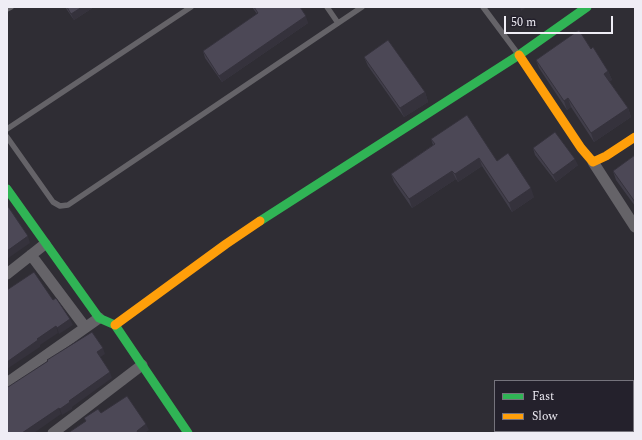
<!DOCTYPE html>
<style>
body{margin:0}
#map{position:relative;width:642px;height:440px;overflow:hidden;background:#2f2d34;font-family:Spectral,serif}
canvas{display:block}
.frame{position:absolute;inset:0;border:8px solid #efedf5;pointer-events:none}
.legend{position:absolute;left:494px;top:380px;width:140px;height:52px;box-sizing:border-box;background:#24212c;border:1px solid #75737c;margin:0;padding:5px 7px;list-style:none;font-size:12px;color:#efedf5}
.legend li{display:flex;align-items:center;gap:8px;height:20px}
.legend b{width:20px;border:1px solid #75737c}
.scale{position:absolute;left:504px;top:16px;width:109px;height:18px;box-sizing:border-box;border:2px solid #efedf5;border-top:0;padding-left:5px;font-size:12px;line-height:14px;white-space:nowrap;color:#efedf5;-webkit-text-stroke:3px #24212c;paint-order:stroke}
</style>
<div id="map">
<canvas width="642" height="440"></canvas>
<div class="frame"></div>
<ul class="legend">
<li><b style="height:5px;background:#30b455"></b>Fast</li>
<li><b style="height:5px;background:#ff9f0a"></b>Slow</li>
</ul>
<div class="scale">50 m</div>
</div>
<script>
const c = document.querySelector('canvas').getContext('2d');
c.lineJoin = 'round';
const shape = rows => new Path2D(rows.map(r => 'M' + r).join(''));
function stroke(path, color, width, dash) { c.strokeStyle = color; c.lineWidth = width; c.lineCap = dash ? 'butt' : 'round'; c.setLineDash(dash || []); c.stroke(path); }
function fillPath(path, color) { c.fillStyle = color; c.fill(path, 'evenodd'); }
stroke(shape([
 [327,7,338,23],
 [483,7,518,54],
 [7,9,11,7],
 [7,129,191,7],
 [7,137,53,202,60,206,68,205,362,7]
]), '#656368', 5.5);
stroke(shape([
 [593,162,635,227],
 [31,255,85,327],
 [7,274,45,244],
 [7,383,99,318],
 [633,391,635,390],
 [53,433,142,365],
 [560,433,563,431]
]), '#656368', 11);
stroke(shape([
 [7,189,99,318,115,325,188,433],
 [260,221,519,55,587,7]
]), '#30b455', 9);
stroke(shape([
 [519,55,581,148,593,162,606,156,635,137],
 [115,325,226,244,260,221]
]), '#ff9f0a', 9);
fillPath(shape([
 [65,7,94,7,74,20],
 [252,7,300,7,308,23,222,82,205,58,203,51,257,14],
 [591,49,608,71,612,80,609,81,628,108,631,117,594,142,571,107,567,110,539,68,536,60],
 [364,57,425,92,428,102,404,117,368,66],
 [431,139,497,161,534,197,512,212,482,166,458,182,456,179,412,208,394,182,391,174,433,145],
 [533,148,578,165,556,182,535,155],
 [635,155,635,206,616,180,613,171]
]), '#413e4a');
fillPath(shape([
 [82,7,94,7,74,20,71,14],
 [520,7,527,7,521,11],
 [306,16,308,23,222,82,219,76],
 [608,71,612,80,608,82,604,74],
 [425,92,428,102,404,117,400,108],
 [568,98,571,107,567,110,564,101],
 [628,108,631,117,594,142,591,133],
 [479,158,482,166,458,182,455,174],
 [575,159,578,165,556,182,553,175],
 [452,171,456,179,412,208,409,199],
 [531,188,534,197,512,212,509,203],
 [28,236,30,243,7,259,7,251],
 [70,319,73,325,59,334,57,328],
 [56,326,58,333,40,345,40,347,7,369,7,362,37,339],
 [103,348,105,354,99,358,97,352],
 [110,372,112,378,72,407,72,409,62,415,60,409,69,401],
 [59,408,61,414,34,433,22,433],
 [146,424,149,430,145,433,138,433,137,431]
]), '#35323c');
const building = shape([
 [67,7,82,7,71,14,67,7],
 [254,7,300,7,306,16,219,76,203,51,258,13,254,7],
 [579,30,591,49,593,47,608,71,604,74,628,108,591,133,568,98,564,101,536,60,579,30],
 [388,40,425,92,400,108,364,57,388,40],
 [467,115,497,161,508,153,531,188,509,203,479,158,455,174,452,171,409,199,391,174,435,144,431,139,467,115],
 [555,132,575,159,553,175,533,148,555,132],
 [635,155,635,202,613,171,635,155],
 [7,205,28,236,7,251,7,205],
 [34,272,53,300,56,298,70,319,57,328,56,326,37,339,38,340,7,362,7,290,34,272],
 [92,332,103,348,97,352,110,372,69,401,70,402,60,409,59,408,22,433,7,433,7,386,8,387,48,361,47,360,92,332],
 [127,396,146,424,137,431,138,433,68,433,86,421,84,418,98,409,101,413,127,396],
 [586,431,620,431,622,433,587,433,586,431]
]);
fillPath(building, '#4c4856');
stroke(building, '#35323c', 1);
</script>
